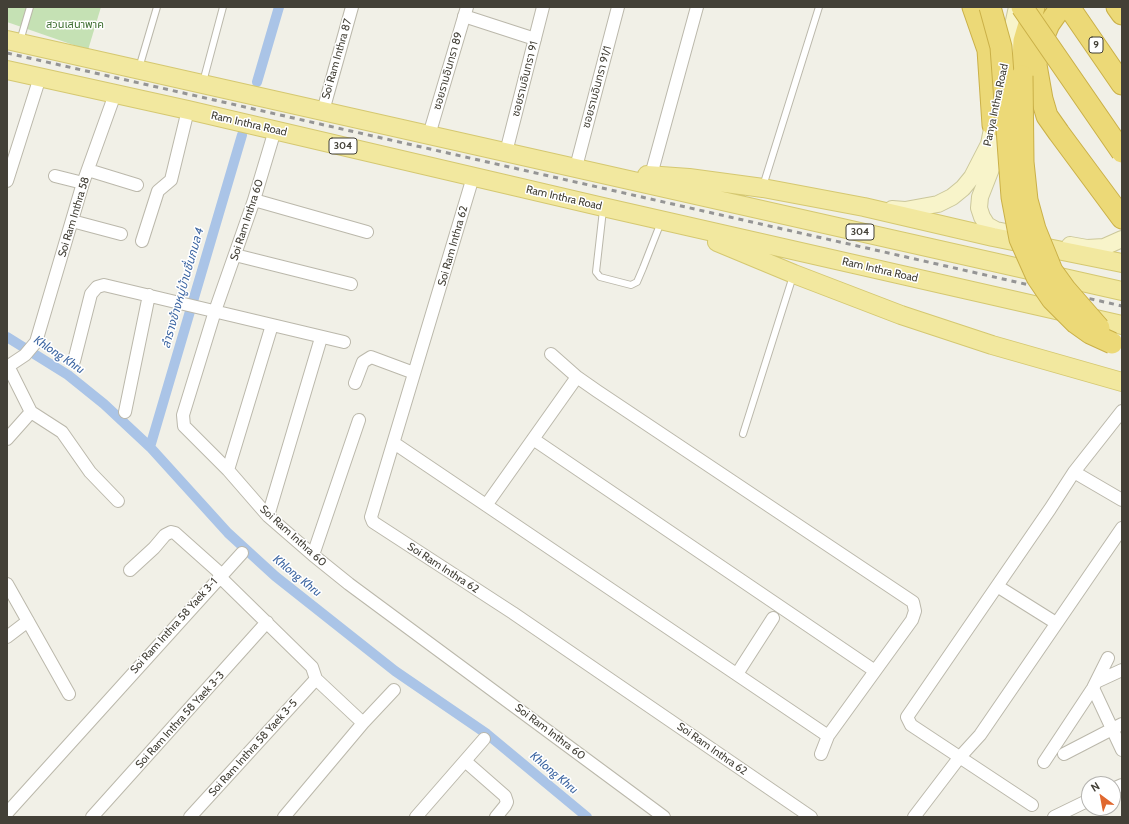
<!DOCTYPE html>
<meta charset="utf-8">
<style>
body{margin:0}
#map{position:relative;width:1129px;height:824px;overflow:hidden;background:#f1f0e7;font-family:Cabin,sans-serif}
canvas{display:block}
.frame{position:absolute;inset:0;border:8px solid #434037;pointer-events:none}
.north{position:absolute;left:1081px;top:776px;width:40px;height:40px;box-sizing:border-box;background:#fff;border:1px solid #b4b3af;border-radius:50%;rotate:328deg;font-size:11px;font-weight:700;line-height:16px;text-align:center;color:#434037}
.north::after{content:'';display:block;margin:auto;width:14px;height:18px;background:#e0682f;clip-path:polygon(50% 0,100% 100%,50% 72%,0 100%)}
</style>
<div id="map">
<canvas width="1129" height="824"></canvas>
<div class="frame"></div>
<div class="north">N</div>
</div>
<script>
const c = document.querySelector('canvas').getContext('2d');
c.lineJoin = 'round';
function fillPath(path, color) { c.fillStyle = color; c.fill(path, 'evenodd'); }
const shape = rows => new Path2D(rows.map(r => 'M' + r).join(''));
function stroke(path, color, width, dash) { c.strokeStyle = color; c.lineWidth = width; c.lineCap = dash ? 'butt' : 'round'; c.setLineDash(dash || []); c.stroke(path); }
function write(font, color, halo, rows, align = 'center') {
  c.font = font + ' Cabin,"Noto Sans Thai",sans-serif'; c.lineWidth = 3; c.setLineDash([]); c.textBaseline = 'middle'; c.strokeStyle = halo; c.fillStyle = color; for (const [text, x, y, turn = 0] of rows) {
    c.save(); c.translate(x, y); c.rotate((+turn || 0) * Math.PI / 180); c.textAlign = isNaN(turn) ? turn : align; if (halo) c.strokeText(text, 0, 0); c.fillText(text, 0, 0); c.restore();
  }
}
fillPath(shape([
 [7,7,101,7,88,50,7,22]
]), '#c5e1b4');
stroke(shape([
 [257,82,279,7],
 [7,337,68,375,104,404,150,447,228,533,275,576,395,671,487,734,587,817],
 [150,447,242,135]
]), '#aac4e7', 10);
const lane = shape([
 [20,41,30,7],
 [139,68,157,7],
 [203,82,223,7],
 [763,186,819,7],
 [603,210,596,272,600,277,631,285,637,282,643,268,661,222],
 [743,434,793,276]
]);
const street = shape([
 [464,16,535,39],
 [323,111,352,7],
 [275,130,254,200,215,311,183,415,184,426,228,470,268,516,313,555,349,584,664,817],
 [429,135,467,7],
 [506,152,543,7],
 [576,167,618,7],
 [88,170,137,185],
 [651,175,697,7],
 [55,176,83,183],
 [473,177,371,517,373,522,513,613,811,817],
 [7,181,40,77],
 [254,200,367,232],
 [72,221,121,234],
 [142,241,158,191,171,180,188,110],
 [235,255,351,284],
 [551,354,577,377,597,391,913,602,915,611,912,620,828,736,821,754],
 [74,361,91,294,97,287,104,285,344,342],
 [8,366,31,412,62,432,90,472,118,501],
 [7,367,25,355,36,342,83,183,115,94],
 [355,383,363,362,371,357,414,373],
 [125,412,149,295],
 [7,439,31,412],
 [533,439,875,671],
 [394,443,828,736],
 [228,470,272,325],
 [1074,472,1122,500],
 [487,504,577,377],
 [268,516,321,338],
 [313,555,359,420],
 [130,570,154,548,165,535,171,532,175,533,221,574],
 [219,576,312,667,316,679,363,723],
 [7,584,69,694],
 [997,586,1056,623],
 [7,637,28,621],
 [737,674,773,618],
 [1096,682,1122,670],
 [1093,688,1122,750],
 [1064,754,1122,724],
 [465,761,505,796,507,802,505,806,496,817],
 [1044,762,1093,688,1108,658],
 [1113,789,1122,785],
 [1032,805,911,725,907,717,1050,509,1074,472,1122,411],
 [7,813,242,553],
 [92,817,267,622],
 [190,817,316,679],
 [284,817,363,723,394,690],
 [416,817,484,739],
 [914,817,959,758,980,735,1122,528],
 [1054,817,1089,800]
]);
const secondary = shape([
 [1006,58,1017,7],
 [1004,130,1000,146,980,197,979,208,982,217,987,225,996,230,1011,233],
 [892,209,905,210,938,204,952,197,963,188,972,177,989,144,995,114],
 [1070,245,1087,248,1104,247,1122,239]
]);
const primary = shape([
 [7,40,1122,291],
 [7,70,188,110,603,207,1122,325],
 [647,175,689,178,763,188,864,207,993,237,1122,263],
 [717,242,794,274,901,315,992,345,1122,382]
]);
const highway = shape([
 [973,7,988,50,993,125],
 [1061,7,1049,24,1038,50,1036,65,1042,99,1047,116,1059,133,1122,218],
 [1069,7,1122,84],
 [1117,7,1122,14],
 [1022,76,1024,41,1034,7]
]);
stroke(lane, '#bbb8ab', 8);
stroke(street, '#bbb8ab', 14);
stroke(secondary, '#cbc79b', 18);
stroke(primary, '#d5c871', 20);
stroke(highway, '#cab048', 23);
stroke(lane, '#fff', 6);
stroke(street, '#fff', 12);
stroke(secondary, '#f8f4ca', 16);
stroke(primary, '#f2e89f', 18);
stroke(highway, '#ecd977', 21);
stroke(shape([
 [7,53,1122,306]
]), '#959595', 3, [5, 5]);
const highwayBridge = shape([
 [990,7,1001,47,1012,197,1020,239,1037,277,1052,299,1076,323,1090,333,1112,343],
 [1022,7,1122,152],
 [1022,76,1023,162,1027,200,1035,229,1052,271,1065,289,1099,328]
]);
stroke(highwayBridge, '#cab048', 23, []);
stroke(highwayBridge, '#ecd977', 21);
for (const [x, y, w] of [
 [1096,45,14],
 [343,146,28],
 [860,232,28]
]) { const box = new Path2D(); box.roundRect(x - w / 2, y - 8, w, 16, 3); c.fillStyle = '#fff'; c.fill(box); stroke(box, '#434037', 1); }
write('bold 10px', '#434037', null, [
 ["9",1096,45],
 ["304",343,146],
 ["304",860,232]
]);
write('11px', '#3e6e31', '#fff', [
 ["สวนเสนาพาค",75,25]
]);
write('11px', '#434037', '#fff', [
 ["Soi Ram Inthra 87",337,59,-74],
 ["ซอยรามอินทรา 89",448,71,-74],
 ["ซอยรามอินทรา 91",525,79,-76],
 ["ซอยรามอินทรา 91/1",597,87,-75],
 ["Panya Inthra Road",996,105,-78],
 ["Ram Inthra Road",249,124,13],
 ["Ram Inthra Road",564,198,13],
 ["Soi Ram Inthra 58",74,217,-73],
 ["Soi Ram Inthra 60",247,220,-72],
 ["Soi Ram Inthra 62",453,246,-74],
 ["Ram Inthra Road",880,270,13],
 ["Soi Ram Inthra 60",293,536,42],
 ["Soi Ram Inthra 62",443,568,33],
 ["Soi Ram Inthra 58 Yaek 3-1",174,626,-48],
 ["Soi Ram Inthra 58 Yaek 3-3",180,720,-48],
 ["Soi Ram Inthra 60",550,732,37],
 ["Soi Ram Inthra 58 Yaek 3-5",253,748,-48],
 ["Soi Ram Inthra 62",712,749,35]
]);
write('italic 12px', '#3d66a2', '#fff', [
 ["ลำรางข้างหมู่บ้านชื่นกมล 4",183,288,-74],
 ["Khlong Khru",59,355,34],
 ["Khlong Khru",297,576,39],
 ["Khlong Khru",554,773,40]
]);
</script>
